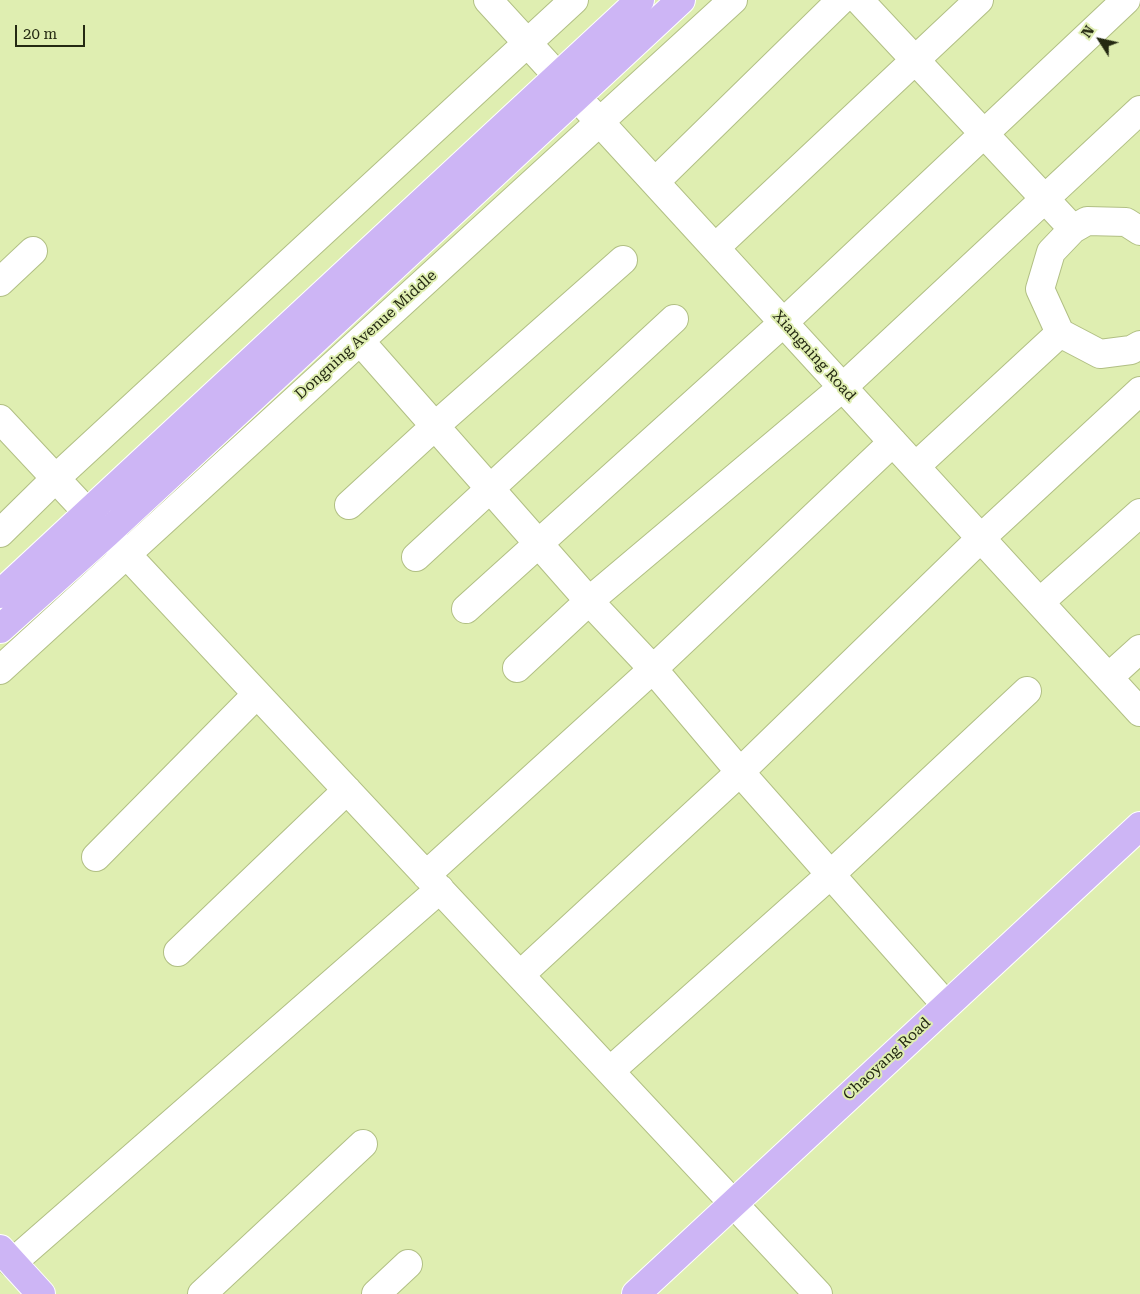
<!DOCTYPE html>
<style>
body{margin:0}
#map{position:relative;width:1140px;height:1294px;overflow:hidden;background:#dfeeb1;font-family:"Roboto Serif",serif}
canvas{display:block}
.north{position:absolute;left:1075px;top:15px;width:50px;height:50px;-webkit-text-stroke:4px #dfeeb1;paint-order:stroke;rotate:305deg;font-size:14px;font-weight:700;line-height:20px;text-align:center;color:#242912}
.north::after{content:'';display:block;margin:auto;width:18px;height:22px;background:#242912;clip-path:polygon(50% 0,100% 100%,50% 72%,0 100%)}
.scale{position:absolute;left:15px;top:25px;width:70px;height:22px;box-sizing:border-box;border:2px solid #242912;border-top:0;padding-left:6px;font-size:15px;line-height:18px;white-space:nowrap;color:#242912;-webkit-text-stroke:4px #dfeeb1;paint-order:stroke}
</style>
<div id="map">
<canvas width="1140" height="1294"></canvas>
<div class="north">N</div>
<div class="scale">20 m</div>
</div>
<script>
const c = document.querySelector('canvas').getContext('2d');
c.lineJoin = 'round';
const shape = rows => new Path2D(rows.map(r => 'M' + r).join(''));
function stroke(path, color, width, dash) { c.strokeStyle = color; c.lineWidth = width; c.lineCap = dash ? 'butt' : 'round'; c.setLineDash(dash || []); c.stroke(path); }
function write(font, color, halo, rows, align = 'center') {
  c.font = font + ' "Roboto Serif",serif'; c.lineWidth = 4; c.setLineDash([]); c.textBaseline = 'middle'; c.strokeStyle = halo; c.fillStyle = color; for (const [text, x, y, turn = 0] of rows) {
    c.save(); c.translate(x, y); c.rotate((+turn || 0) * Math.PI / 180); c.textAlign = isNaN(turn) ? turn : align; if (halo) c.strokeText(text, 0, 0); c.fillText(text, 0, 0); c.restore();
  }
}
const minor = shape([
 [488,0,1140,712],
 [859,0,1073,229],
 [655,182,841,0],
 [1140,231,1126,222,1087,221,1073,229,1051,252,1040,289,1060,333,1100,354,1131,350,1140,345],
 [715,248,979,0],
 [0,282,33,251],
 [360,341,589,601,653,669,740,772,946,1005],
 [0,419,818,1294],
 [916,466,1060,333],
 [349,505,435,426,623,260],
 [0,533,56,478,574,0],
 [416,557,674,319],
 [1040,602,1140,513],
 [466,609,783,323,1126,0],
 [517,668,589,601,843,387,1140,110],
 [0,670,733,0],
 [1109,677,1140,649],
 [96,857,257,694],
 [426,875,653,669,893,442],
 [178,952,347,790],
 [520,975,740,772,981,538,1140,391],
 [610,1071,830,875,1027,691],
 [12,1263,440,889],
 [202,1294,363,1144],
 [376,1294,408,1264]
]);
const major = shape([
 [0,594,640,0],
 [0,629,107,533,681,0],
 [0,1249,41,1294],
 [636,1294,1140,826]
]);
stroke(minor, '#b1bf84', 30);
stroke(major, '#fff', 30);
stroke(minor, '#fff', 28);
stroke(major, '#cdb5f5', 28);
write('15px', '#242912', '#dfeeb1', [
 ["Dongning Avenue Middle",366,335,-42],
 ["Xiangning Road",814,356,48],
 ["Chaoyang Road",887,1059,-43]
]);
</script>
